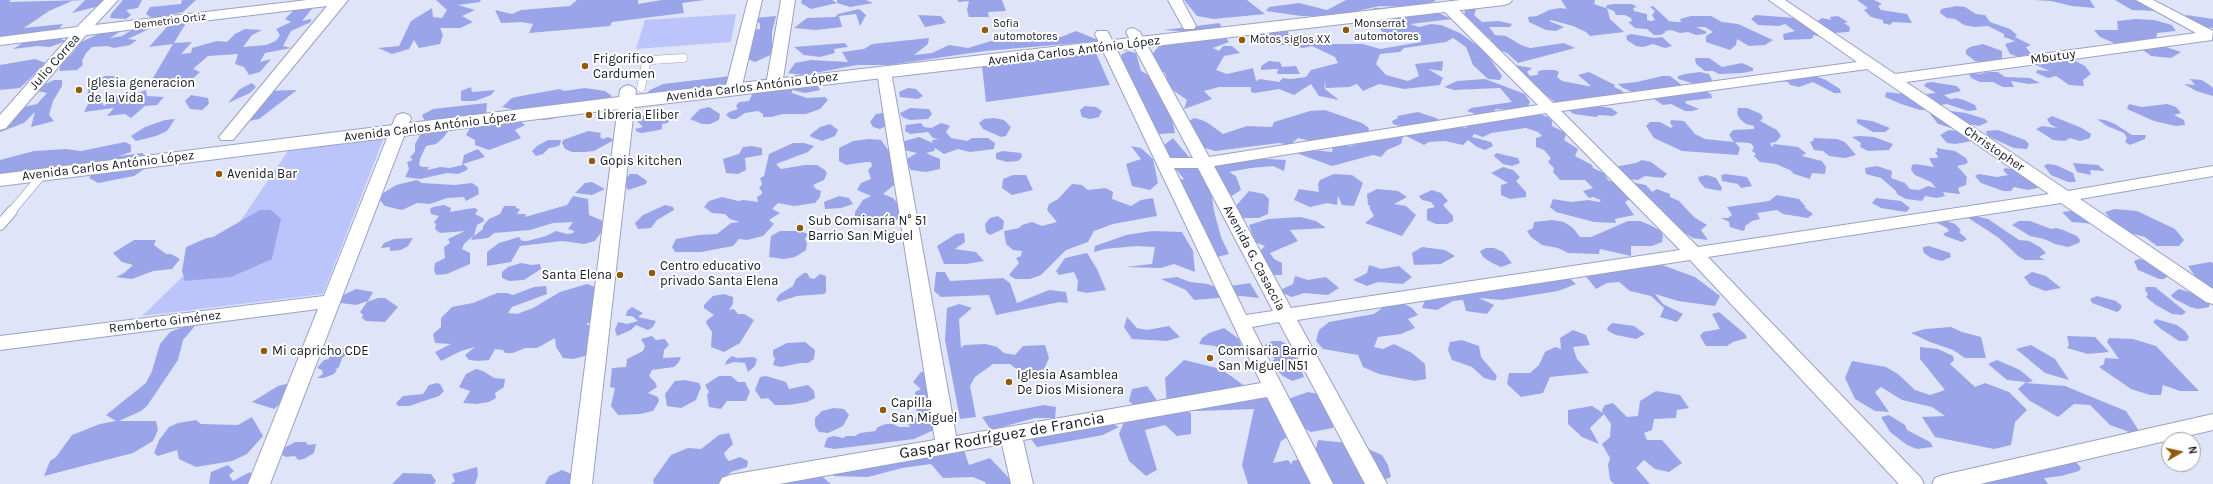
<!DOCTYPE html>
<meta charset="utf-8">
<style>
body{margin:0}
#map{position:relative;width:2213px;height:484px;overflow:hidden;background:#e0e4f9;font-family:Karla,sans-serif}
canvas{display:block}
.north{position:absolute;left:2161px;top:432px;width:40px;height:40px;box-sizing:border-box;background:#fff;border:1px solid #a1a2a7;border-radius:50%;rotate:81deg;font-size:11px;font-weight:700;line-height:16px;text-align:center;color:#151723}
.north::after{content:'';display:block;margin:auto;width:14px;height:18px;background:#905a0e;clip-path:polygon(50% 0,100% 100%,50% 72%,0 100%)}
</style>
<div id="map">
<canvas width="2213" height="484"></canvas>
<div class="north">N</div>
</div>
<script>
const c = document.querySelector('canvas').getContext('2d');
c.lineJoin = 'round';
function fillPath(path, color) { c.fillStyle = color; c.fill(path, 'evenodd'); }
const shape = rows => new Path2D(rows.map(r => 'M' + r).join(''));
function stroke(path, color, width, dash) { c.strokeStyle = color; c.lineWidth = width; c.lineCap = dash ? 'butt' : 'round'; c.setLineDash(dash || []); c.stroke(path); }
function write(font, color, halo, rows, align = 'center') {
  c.font = font + ' Karla,sans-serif'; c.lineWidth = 4; c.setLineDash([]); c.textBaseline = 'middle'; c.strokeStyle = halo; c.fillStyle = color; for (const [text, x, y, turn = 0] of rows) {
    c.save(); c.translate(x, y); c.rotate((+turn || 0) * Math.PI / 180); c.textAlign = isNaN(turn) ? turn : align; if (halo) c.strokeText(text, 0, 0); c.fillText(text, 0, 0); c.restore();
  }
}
fillPath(shape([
 [736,14,731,42,636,49,645,20],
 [385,135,323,294,142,316,241,220,292,145]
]), '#bbc5fb');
fillPath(shape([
 [0,0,11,0,9,2,84,0,72,1,49,11,24,28,63,24,54,35,44,35,39,41,59,38,66,41,50,47,38,46,13,49,21,44,23,39,0,39],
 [85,0,111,0,107,4,72,13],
 [123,0,142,0,138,8,126,10,131,15,126,19,110,18,111,14],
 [182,0,196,0,183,12,153,19,146,14,150,7,181,4],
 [436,0,481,0,480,2,458,5,475,10,462,16,473,22,460,28,440,28,443,35,440,44,419,48,414,40,409,49,392,54,378,48,399,46,411,21,432,8,433,17,442,18,447,10],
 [577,0,638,0,638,4,662,0,705,0,682,3,684,13,612,22,610,26,529,33,533,24,522,22,501,23,495,10,512,14,521,10,570,6],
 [802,0,832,0,837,3,837,0,866,0,873,3,850,7,837,3,811,9,801,3],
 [957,0,1002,0,1006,11,988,12,989,17,969,17,967,10,969,1,959,2],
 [1184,0,1247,0,1265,14,1214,19,1197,16],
 [1346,0,1436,0,1425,7,1452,19,1410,24,1419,27,1431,24,1441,25,1460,33,1485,51,1502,76,1500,80,1488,79,1473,65,1466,47,1453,38,1446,42,1404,48,1400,52,1380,54,1376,64,1386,75,1408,81,1419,76,1415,64,1443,61,1442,71,1428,69,1443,78,1440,85,1404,89,1379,84,1363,91,1357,84,1349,87,1326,88,1324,80,1325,89,1339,100,1319,96,1311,84,1294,95,1279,89,1255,93,1251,92,1251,87,1219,87,1204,91,1212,99,1184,109,1187,100,1170,88,1165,73,1151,64,1153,53,1159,46,1171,43,1189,32,1164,30,1220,23,1223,33,1229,42,1213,48,1219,51,1223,46,1232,46,1240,53,1224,56,1216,70,1227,74,1253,68,1256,81,1260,79,1279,82,1283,78,1290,79,1306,77,1311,70,1338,63,1335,57,1312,46,1303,48,1287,45,1258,44,1251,34,1287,29,1290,39,1318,40,1333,44,1363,44,1380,49,1421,42,1421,35,1385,36,1375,21,1355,14,1375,8,1403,7,1380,6,1334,16,1301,16,1266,11,1269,7,1299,3,1327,10],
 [1561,0,1595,0,1594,4,1606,8,1607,5,1614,4,1632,4,1637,7,1633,8,1634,11,1647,14,1647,20,1651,21,1655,20,1652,15,1655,11,1650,7,1653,6,1669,21,1676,22,1681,22,1680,19,1691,16,1711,16,1722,22,1738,24,1773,40,1765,45,1749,46,1737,39,1736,45,1730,50,1706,42,1706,36,1713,32,1705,27,1696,27,1707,32,1705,34,1696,35,1688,32,1680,33,1671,30,1665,31,1665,33,1660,35,1654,35,1647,29,1635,28,1628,22,1632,21,1631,18,1625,15,1616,15,1614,11,1607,8,1610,19,1624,32,1590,36,1586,32,1573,26,1551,20,1549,21,1564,27,1556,31,1546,30,1529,22,1528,17,1537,16,1549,10,1560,8,1567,9],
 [1857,0,1874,0,1882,4,1878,6,1881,10,1907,14,1912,23,1893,22,1890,25,1883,23,1883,20,1871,17,1864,10,1868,8],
 [2034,0,2090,0,2095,8,2072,6,2051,1],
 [2115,0,2144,0,2157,11,2132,10],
 [310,4,312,9,302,21,311,19,311,22,291,31,283,46,291,48,265,53,260,62,271,59,260,72,249,75,244,67,235,64,238,54,208,56,193,69,200,72,185,86,161,88,166,83,159,82,150,83,173,44,149,47,173,20,189,18,174,43,192,42,181,54,191,53,192,48,217,41,227,42,235,34,245,29,262,30,252,35,243,47,266,45,276,41,280,35,276,29,291,22,285,19,295,9],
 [1957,6,1965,7,1976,14,1985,15,1990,22,2010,29,2017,35,2015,37,2031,45,2026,47,2031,54,2019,57,2010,54,2005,44,2015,41,2004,37,2004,34,1988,26,1974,27,1964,25,1955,19,1947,18,1940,13,1941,9],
 [1471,7,1476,10,1474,15,1482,22,1499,21,1512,24,1510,27,1489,27,1495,35,1506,36,1521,45,1530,48,1564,43,1575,48,1518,63,1507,53,1493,47,1490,38,1484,37,1468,20,1469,18,1464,16,1465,11,1462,8],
 [859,9,866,15,860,26,856,14,839,16,842,27,816,30,794,28,807,18,835,17,838,14],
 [918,15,941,16,946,23,925,27],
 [1756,15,1795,18,1819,29,1818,36,1813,35,1813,38,1810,39,1784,40,1783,34,1795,31,1785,24,1779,26,1758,25,1751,19],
 [2186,15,2213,19,2213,28,2195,26,2187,19],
 [776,16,772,32,772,44,779,51,755,62,745,58,752,30,760,29,760,24,755,18],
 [1838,16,1848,22,1844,23,1850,27,1849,32,1833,33,1815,23,1822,18,1831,20,1830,17],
 [2136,19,2154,20,2172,25,2176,31,2157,33,2156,41,2163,46,2181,52,2171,58,2151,56,2143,50,2121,46,2100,37,2094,30,2118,30,2117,21],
 [155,26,128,39,137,40,130,45,114,48,108,46,92,47,86,53,82,61,83,65,77,70,59,71,62,61,71,55,81,42,94,36,112,28,126,28,110,38,122,36,135,28],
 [1076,31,1101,41,985,51,889,65,857,65,804,75,788,73,795,63,811,60,848,62,842,52,864,49,872,44,929,38,928,44,914,55,932,53,949,45,968,48,1008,36,1061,37],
 [1631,34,1654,38,1662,37,1672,46,1665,48,1653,44,1643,47,1636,46,1627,40,1626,36],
 [845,43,848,47,834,49,835,53,820,57,804,55,794,47],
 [1983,44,2002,51,2002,58,2005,63,1984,63,1975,61,1966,54,1966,50,1970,47],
 [1128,51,1136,53,1141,71,1159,81,1169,104,1175,133,1160,134,1144,127,1126,78,1121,55],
 [1096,53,1110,85,986,102,982,66,975,68,970,66],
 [1695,58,1709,58,1722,67,1742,63,1753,68,1753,71,1742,73,1719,74,1713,71,1705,71,1696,64],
 [2070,58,2085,66,2091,74,2083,80,2084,86,2069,85,2056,76,2048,78,2036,73,2037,70,2050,71,2038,66,2034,59],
 [35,59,46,63,20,88,0,90,0,65],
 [1269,61,1280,62,1282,67,1296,66,1300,74,1277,74,1278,69,1275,69,1261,70,1261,66],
 [1514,65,1532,68,1527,72,1530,76,1536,75,1539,74,1537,72,1542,70,1555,70,1559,72,1557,77,1562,81,1588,86,1591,86,1578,75,1589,72,1615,85,1614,87,1621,90,1625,94,1593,97,1560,106,1542,92,1539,93],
 [1700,72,1709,74,1713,82,1695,84,1678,79,1678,76,1685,74],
 [1968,72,1979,74,1987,72,1998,72,2005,77,2030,78,2040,83,2029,84,2011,81,2014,87,2003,87,1993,82,1980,82,1971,78],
 [819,73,821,77,818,85,820,90,805,93,792,90,792,93,807,98,825,97,828,100,820,109,806,114,783,114,771,117,763,117,763,114,758,111,745,113,736,119,731,119,726,115,729,112,738,109,736,106,739,102,749,101,754,90,749,84,753,81,770,78,791,80,792,75,804,76],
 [740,75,730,87,644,96,650,90,663,84],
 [105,76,116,76,115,81,87,96,90,81],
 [1662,76,1670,76,1683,86,1639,91,1637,94,1623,88,1618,84,1637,82],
 [1803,76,1818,77,1826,80,1840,89,1841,93,1834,93,1813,82,1799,87,1790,85,1788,82,1776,81],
 [1485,79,1525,94,1530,102,1526,111,1496,109,1486,118,1467,111,1471,108,1512,102,1500,88,1454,90,1444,87,1457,81],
 [2190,79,2202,80,2211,86,2213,88,2213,96,2196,91,2184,84,2195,85],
 [54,80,62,80,62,86,53,101,49,115,54,121,31,127,35,112,24,123,0,132,0,122,14,109,37,104,47,93,33,90],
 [1931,82,1957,86,1961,91,1944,95,1950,99,1956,98,1964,100,1975,105,1977,110,1968,111,1947,104,1940,105,1926,94,1936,93,1924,86,1926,83],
 [252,83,256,87,250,93,228,103,240,89],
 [471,87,472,92,495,90,491,95,475,101,461,101,461,91],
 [585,88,605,91,612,96,578,112,551,119,543,120,516,110,502,107,512,98,521,96,560,89,564,91],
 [908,88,916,89,923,96,918,99,900,97,899,92],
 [1701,89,1711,94,1712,98,1686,101,1685,103,1699,109,1692,111,1685,111,1671,104,1663,105,1654,99,1656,97],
 [146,90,147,96,164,97,157,105,145,106,131,118,125,114,107,116,114,108,84,112,88,104,97,99,101,101,104,106,117,94,138,93],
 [297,90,259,119,243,122,264,91],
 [1886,92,1904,94,1929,110,1920,110,1901,104,1885,97],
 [191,95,208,98,209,104,202,110,190,109,185,101],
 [487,103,486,115,426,124,422,115,433,109],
 [2129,104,2142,107,2167,104,2176,107,2181,113,2174,115,2184,120,2185,125,2176,126,2154,121,2127,109],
 [1590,105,1611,108,1618,113,1613,116,1599,115,1596,117,1574,114,1568,110,1573,106,1582,108],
 [1085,106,1096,107,1102,111,1099,117,1090,119,1082,117,1080,110],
 [709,107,720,114,719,120,710,124,702,124,690,119,700,109],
 [910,108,929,109,932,114,928,119,910,120,902,117,900,113],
 [1738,108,1747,108,1761,114,1763,118,1760,121,1777,130,1781,136,1776,142,1770,143,1772,147,1774,144,1798,147,1806,153,1802,156,1822,161,1826,167,1825,174,1812,173,1810,179,1794,174,1790,170,1776,164,1760,162,1754,156,1756,154,1752,151,1754,147,1750,143,1735,142,1740,148,1738,155,1682,151,1654,138,1646,126,1650,122,1660,122,1671,128,1673,126,1670,123,1671,120,1684,121,1695,134,1705,139,1734,142,1729,135,1733,130,1754,129,1754,126,1746,124,1740,119,1737,114],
 [1325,110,1362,123,1369,128,1367,137,1323,144,1298,138,1290,145,1279,143,1215,151,1202,147,1186,123,1194,118,1202,120,1208,123,1223,134,1247,126,1272,127,1274,122,1310,111],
 [1951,111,1966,113,1985,119,1988,122,1979,126,1964,123,1955,129,1938,124,1930,114],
 [650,112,670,116,668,123,662,124,662,129,659,130,642,133,637,132,635,129,643,127,637,121,637,117,647,115],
 [1418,112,1436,118,1445,124,1466,128,1468,124,1477,125,1475,121,1537,113,1548,117,1552,121,1552,126,1564,132,1566,135,1564,140,1578,149,1575,156,1592,165,1593,168,1604,173,1608,180,1616,184,1630,182,1646,185,1652,192,1657,189,1670,194,1670,197,1679,201,1694,217,1707,225,1701,230,1708,240,1693,238,1630,199,1625,202,1634,215,1615,219,1616,223,1594,222,1556,212,1550,207,1553,199,1571,202,1588,200,1599,202,1601,200,1593,197,1589,198,1583,191,1593,188,1585,180,1560,180,1553,172,1554,168,1548,162,1551,158,1544,150,1536,147,1536,138,1542,136,1538,132,1526,128,1491,133,1483,137,1474,134,1472,137,1491,142,1493,146,1485,150,1477,147,1468,140,1463,145,1445,141,1429,142,1424,145,1406,136,1405,130,1411,129,1393,124,1392,121,1398,118,1397,116],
 [882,113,889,116,888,125,880,129,873,127,870,122,876,114],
 [2052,116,2082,128,2091,134,2090,138,2080,141,2070,138,2065,141,2053,140,2036,129,2042,126,2057,128,2050,124,2047,119],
 [994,118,1004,120,1011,127,1006,136,1001,137,983,129,979,123,984,119],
 [175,119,167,131,156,136,136,141,131,136,145,127,165,120],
 [1857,119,1872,121,1890,128,1885,132,1873,132,1857,123],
 [2097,119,2105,120,2115,124,2132,135,2146,135,2145,139,2130,145,2125,142,2127,138,2124,133,2107,126],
 [519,120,525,125,515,130,521,138,489,150,475,145,475,140,466,135,473,123],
 [921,123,924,127,931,128,941,123,948,125,950,126,946,132,951,138,967,141,972,138,988,138,995,143,994,149,970,152,958,149,944,154,935,148,934,151,926,153,940,159,940,169,926,172,911,170,905,160,917,153,904,150,901,142,919,137,933,143,932,140,939,139,933,138,928,132,910,134,905,131,906,125],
 [830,124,838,130,835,136,822,141,811,137,810,135,820,127],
 [445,128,449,130,443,138,436,144,426,146,420,159,419,165,422,167,429,167,427,170,440,167,450,168,462,165,464,155,478,149,485,157,463,164,468,168,467,170,458,174,447,173,420,179,405,177,409,169,407,162,413,160,410,157,415,152,415,144,420,135,427,131],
 [1949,130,1956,131,1972,141,1955,144,1947,143,1940,135],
 [1998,130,2025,140,2029,144,2027,149,2014,148,1987,136,1986,131],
 [588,131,601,133,600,137,603,139,608,137,614,140,594,151,585,152,572,152,565,149,562,143,563,140],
 [1388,134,1403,136,1401,144,1387,150,1381,157,1373,155,1332,166,1299,154,1296,148,1332,152,1334,143,1350,146,1366,142,1377,135],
 [1860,136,1874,137,1893,144,1889,150,1868,151,1860,147,1861,143,1852,137],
 [1173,138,1201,171,1211,189,1214,211,1221,237,1229,254,1217,257,1205,229,1170,182,1184,179,1159,149],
 [1814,138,1837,139,1845,142,1856,155,1845,158,1829,156,1823,151,1814,150,1810,142,1813,141],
 [869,139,881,140,891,154,900,180,883,194,893,198,900,206,903,216,895,221,858,220,858,216,855,216,855,212,863,200,871,196,857,190,861,183,871,179,868,170,872,166,871,162,866,162,846,165,839,161,839,148,853,141],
 [548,140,561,140,560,145,555,147,549,148,543,154,536,156,534,154,532,151,537,146],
 [125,142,131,145,131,152,119,156,143,153,147,167,134,176,98,183,89,178,92,173,0,176,0,160,34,151,66,149,81,151],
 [793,143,804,143,814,146,808,152,776,164,781,169,805,165,817,165,825,170,827,173,824,180,813,185,816,189,821,191,820,197,815,203,794,206,778,203,772,209,780,213,769,220,774,224,763,236,747,240,739,239,733,246,701,252,675,252,672,247,676,239,699,235,717,234,731,223,740,222,730,219,725,214,712,213,704,207,709,201,722,197,738,201,744,200,758,202,757,197,762,194,762,191,759,189,762,184,760,178,764,176,769,154],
 [752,146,762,148,762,155,745,158,746,170,738,174,726,173,723,159,739,154,743,147],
 [1131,146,1141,148,1153,159,1158,183,1150,190,1132,186,1126,164,1141,159],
 [1937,148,1955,151,1966,158,1968,162,1966,164,1957,166,1967,177,1966,185,1958,188,1960,194,1943,192,1945,196,1937,198,1925,196,1922,201,1906,199,1897,194,1896,191,1881,178,1866,174,1865,168,1877,166,1892,171,1891,178,1905,183,1910,189,1919,190,1928,186,1936,188,1931,182,1915,175,1911,170,1912,165,1916,164,1934,167,1929,158,1937,158,1938,156,1935,153,1937,152],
 [1003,151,1021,153,1022,157,1018,161,1007,162,996,159,996,153],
 [1496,153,1518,158,1520,163,1512,166,1503,164,1494,156],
 [1252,158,1286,160,1284,171,1273,166,1251,168,1229,172,1236,176,1241,190,1230,197,1213,169,1220,161],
 [1642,160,1651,162,1667,174,1663,178,1645,176,1638,180,1627,179,1608,168,1636,163],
 [2073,163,2098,165,2105,171,2090,170,2091,175,2077,172],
 [2047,164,2056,165,2073,173,2076,182,2068,182,2051,175,2044,166],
 [1503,167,1513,170,1520,177,1516,181,1526,192,1526,197,1510,199,1501,195,1501,185,1508,183,1491,173],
 [2005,168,2022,171,2038,188,2028,190,2014,187,2011,191,2003,191,1981,183,1975,176,1979,174,1997,177,2008,175,2003,170],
 [630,174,637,174,647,181,646,184,628,190,623,181],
 [1334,174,1352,175,1363,183,1354,206,1342,205,1338,196,1337,205,1327,203,1310,207,1294,200,1299,189,1319,192,1318,184,1320,180],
 [1726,174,1747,177,1752,186,1741,188,1738,184,1722,181,1721,175],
 [1013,175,1026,175,1033,190,1012,195,1002,188,1003,179],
 [1707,175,1716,178,1722,188,1721,191,1705,188,1699,181,1698,177],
 [417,180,422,183,455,185,472,183,478,187,479,194,466,201,464,197,447,198,430,204,417,203,402,210,385,206,377,197,396,185],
 [592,182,605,189,592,195,575,193,585,183],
 [1072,184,1082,185,1088,190,1106,188,1113,192,1112,199,1131,206,1141,200,1153,198,1157,216,1113,224,1094,231,1088,242,1066,250,1041,275,1030,279,1015,279,1009,275,1019,263,1016,258,1021,256,1022,251,1013,250,1006,244,1004,231,1019,228,1022,225,1032,222,1042,226,1057,222,1047,210,1049,204,1058,199],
 [1377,189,1398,191,1407,197,1394,204,1406,206,1416,215,1402,236,1365,223,1374,216,1369,207,1371,206,1368,205,1367,194],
 [1432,190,1441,193,1448,201,1443,205,1453,216,1453,221,1447,224,1436,224,1427,220,1427,209,1435,207,1431,202,1422,200,1419,196],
 [1249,191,1264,194,1269,199,1268,214,1259,218,1237,218,1235,207],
 [1777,195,1799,199,1806,207,1804,207,1813,214,1808,218,1783,214,1777,210,1757,213,1760,219,1752,221,1745,226,1745,229,1743,231,1730,227,1729,222,1721,218,1728,218,1732,215,1727,207,1769,201],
 [573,196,588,199,589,215,603,221,604,228,595,241,584,244,562,241,520,246,511,262,487,266,487,252,499,243,519,237,522,241,527,241,546,236,556,231,567,234,573,233,574,231,568,229,573,222,553,223,530,230,494,233,488,238,471,240,473,236,464,244,462,249,470,253,470,264,447,274,436,275,434,270,435,263,445,258,444,247,450,243,448,239,465,231,440,233,435,229,436,224,434,222,439,216,431,214,430,209,433,207,444,205,451,208,450,212,467,209,475,208,478,210,475,214,483,218,484,221,477,225,474,236,483,229,483,226,489,219,500,214,504,206,516,206,516,208,520,209,517,214,526,214,525,217,567,205],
 [839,196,849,198,853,204,841,208,825,209,824,202],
 [1876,198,1901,201,1910,208,1906,212,1881,208,1872,203],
 [665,205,673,207,674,210,657,220,651,228,638,229,635,223,643,215],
 [2115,209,2137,211,2175,229,2184,240,2179,246,2157,246,2145,237,2130,233,2112,221,2105,212],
 [260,210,271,210,281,219,272,259,231,277,185,281,182,271,186,247,207,238,213,237],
 [2071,211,2078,212,2096,224,2072,222,2062,212],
 [998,216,1004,221,1003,229,990,235,986,232,985,224,990,218],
 [1975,216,1988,219,2019,240,2029,241,2040,247,2046,253,2039,257,2045,260,2025,260,2018,256,1999,238,1967,217],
 [1300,217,1316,221,1326,228,1290,230,1298,241,1270,253,1274,259,1282,263,1282,275,1269,275,1259,252,1265,246,1255,242,1249,225,1268,219],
 [1939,218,1955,224,1961,230,1959,232,1967,239,1962,242,1945,236,1943,234,1949,231,1947,228,1931,220],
 [1552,220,1564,222,1573,228,1580,237,1591,237,1628,221,1640,221,1650,225,1661,231,1663,236,1662,242,1652,246,1631,246,1631,256,1600,249,1599,254,1568,253,1558,248,1542,245,1531,237,1527,231,1533,228,1534,222],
 [2019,221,2030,221,2051,229,2056,228,2063,230,2077,236,2080,240,2079,243,2068,247,2055,244,2044,239,2030,236,2012,225],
 [780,231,800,231,808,234,805,239,807,243,806,250,795,257,784,259,769,257,771,236],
 [1152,231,1182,232,1193,251,1195,272,1174,264,1161,268,1126,267,1152,264,1155,247,1136,246,1105,249,1094,252,1095,246,1126,235],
 [964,233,965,242,955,249,976,252,984,261,966,264,944,264,937,246,956,234],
 [413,238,408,246,401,250,390,251,390,247,381,248,384,243,394,239],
 [134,240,156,240,154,245,166,254,171,254,180,259,172,269,153,271,132,279,116,277,124,273,133,265,122,262,113,253],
 [1929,246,1950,253,1951,257,1942,261,1931,258,1924,253,1923,250,1923,247],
 [1422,247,1445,250,1455,256,1441,264,1414,265,1412,253],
 [1486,248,1494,248,1503,252,1512,263,1501,267,1492,263,1483,257,1480,251],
 [1087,253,1097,269,1106,290,1087,293,1077,291,1078,281,1074,272,1059,275,1056,271,1065,258],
 [1640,257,1695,277,1720,296,1715,306,1678,301,1655,294,1663,304,1683,314,1677,322,1660,317,1664,308,1651,296,1630,291,1619,282,1607,283,1596,289,1584,274],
 [2139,259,2147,261,2170,275,2164,279,2159,279,2138,270,2134,261],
 [2210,262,2213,263,2213,289,2195,276,2188,266],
 [521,263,532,265,540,264,541,269,524,280,509,281,502,278,502,272,508,267],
 [1369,265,1381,269,1399,266,1412,277,1403,284,1378,282,1367,286,1353,280,1367,273],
 [936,272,945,272,950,281,1003,278,1010,283,1017,303,1049,290,1066,292,1068,303,1060,302,996,315,989,295,941,297,934,291],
 [2032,272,2046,276,2061,288,2045,291,2030,285,2024,277],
 [804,273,807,273,810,278,814,279,820,274,826,276,826,292,824,294,797,296,778,302,776,299,780,294,793,286,796,279],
 [1566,275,1576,284,1558,291,1502,300,1479,298,1494,305,1487,314,1466,311,1463,300,1453,301,1437,310,1422,308,1425,300,1435,290],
 [1295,276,1308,280,1326,277,1339,288,1328,295,1304,293,1292,297,1278,291,1293,284],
 [1177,277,1190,282,1208,284,1218,288,1250,283,1259,298,1241,296,1194,300,1186,290,1161,279],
 [587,284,600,289,598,319,586,324,596,329,599,346,585,356,573,359,563,358,556,347,555,338,537,348,525,348,513,353,505,353,503,350,495,349,489,360,478,361,469,360,465,355,475,347,461,351,441,361,435,352,451,344,435,343,433,334,441,327,441,318,452,307,473,303,497,293,507,293,513,295,534,287,546,286,547,294,512,307,508,313,517,314,533,308,560,292],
 [2146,287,2155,287,2186,312,2182,315,2172,314,2156,305,2146,297,2148,294,2145,290],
 [356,289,373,292,368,301,356,305,341,303,341,296],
 [2179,289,2193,293,2210,303,2209,307,2198,309,2190,307,2173,298,2171,295],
 [724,294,733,297,733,304,729,310,734,309,738,314,744,314,754,320,740,343,724,352,711,347,712,332,706,323,707,320,714,315,704,308,704,305,713,296],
 [2097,296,2116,301,2122,306,2120,310,2117,312,2092,303,2090,299],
 [378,298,385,298,398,307,385,322,366,321,362,318,363,315,360,312,367,302],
 [1399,301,1412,308,1418,315,1408,319,1415,328,1401,334,1378,337,1374,347,1383,349,1394,344,1412,353,1425,364,1426,379,1415,381,1379,374,1363,367,1358,355,1323,349,1316,341,1319,330,1329,322,1374,314,1385,306],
 [959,304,972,308,959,319,961,348,964,345,986,344,997,347,1004,353,1015,355,1023,346,1045,345,1049,358,1044,369,1024,375,1010,364,993,364,975,377,970,386,976,417,960,419,945,340,947,308],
 [632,307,643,313,638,317,656,321,653,327,648,330,636,325,631,330,617,336,615,330,618,322,627,324,638,321,632,316,626,316,627,311],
 [1719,312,1745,334,1747,338,1733,342,1727,346,1706,346,1700,336,1703,332,1720,329,1712,314],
 [1127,317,1137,328,1147,330,1169,326,1180,337,1167,341,1132,339,1124,327],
 [2156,319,2177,325,2185,331,2189,337,2187,341,2179,341,2161,329,2153,322],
 [1612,323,1634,326,1645,334,1636,339,1616,335,1608,331,1607,328],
 [195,326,183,340,178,360,147,406,141,411,119,421,156,421,158,430,153,441,133,453,44,476,50,461,56,457,72,435,100,424,116,421,106,415,146,383,152,371,160,344,170,332,183,327],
 [1951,327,1962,332,1981,337,1986,358,1965,358,1953,350,1930,342,1911,333,1925,329],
 [1224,328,1239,339,1244,353,1230,356,1215,346,1199,344,1202,338,1209,333],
 [1573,330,1586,335,1590,345,1573,347,1577,359,1589,373,1550,377,1543,393,1521,397,1507,384,1509,373,1530,373,1539,365,1545,352,1555,347,1561,349,1560,338],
 [652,336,656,340,665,339,669,345,664,350,663,358,681,357,679,362,674,367,652,370,649,376,655,382,657,387,648,393,658,397,659,401,653,411,640,414,618,415,611,406,615,388,610,387,612,368,626,367,627,359,643,351,645,346,641,339],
 [2067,336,2095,337,2109,352,2088,354,2067,348,2069,345],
 [2109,338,2133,339,2156,346,2199,391,2180,391,2163,385,2161,395,2150,395,2131,389,2099,367,2104,364,2105,358,2119,359,2107,342],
 [1462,340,1479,346,1481,357,1497,376,1495,381,1484,378,1472,367,1452,360,1448,350,1450,342],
 [1272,341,1281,341,1290,346,1297,360,1294,361,1298,363,1304,377,1292,381,1283,376,1274,368,1272,361,1275,359,1267,352,1265,345],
 [805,342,815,350,814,359,808,363,800,363,781,367,773,365,775,358,773,356,773,350,787,343],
 [2031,345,2055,359,2069,380,2045,373,2016,349],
 [347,347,347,354,342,358,339,367,335,370,337,370,334,374,324,378,317,378,323,374,322,370,317,368,324,360,329,359,329,355,333,351],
 [1920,347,1938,349,1953,356,1954,360,1950,364,1975,387,1985,383,2009,392,2027,410,2015,422,2011,445,1994,449,1935,437,1922,417,1945,416,1932,407,1902,400,1881,387,1875,392,1889,412,1875,411,1855,399,1845,378,1852,361,1886,367,1898,374,1915,390,1930,395,1945,390,1920,359],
 [732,356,737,358,753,357,757,359,755,366,748,372,745,363,734,362,725,365,727,360],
 [1184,360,1221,369,1249,389,1285,400,1308,392,1323,395,1336,407,1333,428,1311,432,1295,423,1298,430,1281,441,1273,463,1288,460,1292,465,1292,461,1314,457,1318,440,1357,444,1382,455,1388,465,1391,477,1374,484,1248,484,1242,465,1254,409,1198,411,1178,409,1191,413,1191,434,1177,436,1165,425,1145,430,1157,470,1146,476,1129,461,1119,434,1126,417,1142,412,1129,401,1132,389,1147,386,1158,402,1167,405,1165,378],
 [1997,360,2020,370,2033,381,2026,383,2065,386,2126,411,2143,437,2110,425,2090,405,2074,404,2058,417,2030,401,2018,389,2026,382,2007,380,1988,364],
 [476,369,483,371,494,378,505,379,504,387,495,393,496,398,489,402,476,404,463,403,470,391,459,387,466,374],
 [929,371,934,430,914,439,834,449,824,447,827,438,834,436,843,438,846,436,855,436,860,433,875,431,878,427,886,424,893,424,899,427,910,427,907,422,917,417,915,392,921,389,913,382,921,372],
 [719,376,731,376,738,382,745,382,750,392,746,401,727,401,721,409,709,407,707,395,709,392,705,385],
 [766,376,786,382,789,389,808,385,814,391,815,398,807,402,788,405,775,405,768,398,761,399,755,390,760,377],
 [685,380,699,383,701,387,696,400,681,408,667,406,665,394,675,381],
 [294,382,289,395,274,409,252,402,278,386],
 [437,383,440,384,444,391,439,396,409,406,398,406,396,403,403,396,423,394,429,385],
 [1656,391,1680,395,1689,408,1677,410,1676,418,1654,419,1652,430,1644,433,1647,440,1662,440,1682,463,1669,472,1655,469,1644,460,1636,468,1650,484,1614,484,1610,480,1608,465,1610,458,1602,444,1610,437,1611,424,1604,414,1590,428,1599,444,1582,437,1568,424,1568,410,1592,406,1603,413,1602,410,1605,405,1613,403,1627,417,1638,416,1640,401],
 [1044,405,1056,407,1055,418,1035,418,991,430,982,417],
 [834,408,844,409,849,415,843,426,828,433,819,432,815,426,815,418,822,411],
 [1889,415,1905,425,1907,430,1930,442,1933,447,1917,449,1907,445,1890,432,1881,417],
 [252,417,263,436,247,454,232,461,196,467,179,459,177,450,158,456,154,453,159,440,169,427,178,423,196,420,201,424,238,425],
 [1103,420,1119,427,1103,435,1037,447,1031,439,1038,429],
 [729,433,733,444,724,453,726,458,729,461,740,457,748,461,747,467,731,472,718,484,654,484,653,480,671,455,688,448,701,449,719,435],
 [295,442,306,442,308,445,316,444,314,453,304,459,298,460,295,456,286,457,282,455,282,449],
 [964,450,969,465,990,458,1010,479,1010,484,986,484,985,482,973,477,943,478,931,464,902,468,868,477,833,476,842,462],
 [2050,451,2073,458,2081,468,2079,471,2061,476,2044,478,2048,484,1968,484,1979,482,1989,483,1973,470,1981,466,2000,475,2018,476,2021,474,2011,467,2011,459],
 [228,465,234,471,229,475,233,481,250,472,254,481,250,484,209,484,211,472],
 [477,467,478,475,475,484,451,484,455,481,452,474],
 [562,470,578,477,580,484,545,484,549,476],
 [403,473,431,474,436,481,434,484,392,484],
 [818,473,831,484,726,484]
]), '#9aa5e9');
const laneFar1 = shape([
 [641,88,646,63,652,60,683,58],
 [11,212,42,175]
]);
const lane = shape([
 [0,225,12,211]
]);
const street = shape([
 [104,0,118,0,95,25,307,0,348,0,233,140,221,140,219,137,327,6,86,35,6,128,0,130,0,115,69,37,0,45,0,37,77,27,104,0],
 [748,0,762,0,741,90,738,93,733,95,728,93,725,90,748,0],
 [781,0,795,0,782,85,779,88,774,90,769,88,766,85,781,0],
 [1168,0,1182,0,1196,26,1194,29,1184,29,1168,0],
 [1769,0,1785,0,1895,74,2196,33,2136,0,2153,0,2213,31,2212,40,1906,82,2068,191,2213,166,2213,176,2080,199,2213,289,2213,304,2206,302,2061,203,1708,257,1921,478,1924,484,1899,484,1690,260,1297,320,1387,484,1365,484,1279,322,1252,327,1333,484,1311,484,1267,397,1023,440,1033,484,1011,484,1002,444,779,484,719,484,722,478,730,475,935,440,877,72,879,69,884,68,889,69,891,72,956,436,1261,383,1095,34,1097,31,1107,31,1109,34,1170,158,1193,158,1126,32,1128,29,1133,28,1140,32,1209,157,1538,105,1443,10,1441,7,1448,3,1453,4,1553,103,1857,62,1769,0],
 [1867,69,2049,194,1698,247,1561,111,1867,69],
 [1546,113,1680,250,1291,308,1214,166,1546,113],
 [1174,168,1198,168,1273,311,1246,315,1174,168],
 [628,85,633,87,636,90,592,484,570,484,620,90,623,87,628,85],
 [403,113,409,115,411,118,270,484,248,484,318,309,0,350,0,336,324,296,395,118,397,115,403,113],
 [2213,414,2213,430,1980,484,1932,484,1935,478,1943,475,2213,414]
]);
const secondary = shape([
 [1461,0,1512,0,1510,3,1504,5,627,108,0,186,0,174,627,96,1461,0]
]);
stroke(laneFar1, '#9ba1c2', 9);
stroke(lane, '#9ba1c2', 12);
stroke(street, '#9ba1c2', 2);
stroke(secondary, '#9ba1c2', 2);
stroke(laneFar1, '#fff', 8);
stroke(lane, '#fff', 10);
fillPath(street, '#fff');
fillPath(secondary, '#fff');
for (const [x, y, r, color] of [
 [985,30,4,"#905a0e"],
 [1346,30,4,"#905a0e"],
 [1242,40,4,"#905a0e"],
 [585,66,4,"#905a0e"],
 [79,90,4,"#905a0e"],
 [589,115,4,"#905a0e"],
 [592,161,4,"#905a0e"],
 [219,174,4,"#905a0e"],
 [800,228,4,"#905a0e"],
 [652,273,4,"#905a0e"],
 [620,275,4,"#905a0e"],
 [264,351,4,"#905a0e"],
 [1210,358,4,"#905a0e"],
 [1009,382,4,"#905a0e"],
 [883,410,4,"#905a0e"]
]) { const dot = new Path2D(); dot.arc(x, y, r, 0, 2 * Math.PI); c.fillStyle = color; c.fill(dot); stroke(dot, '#fff', 1.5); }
write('11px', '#151723', '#fff', [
 ["Demetrio Ortiz",170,21,-7]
]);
write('11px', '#151723', '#fff', [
 ["Sofia",993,24],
 ["automotores",993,37],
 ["Monserrat",1354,24],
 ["automotores",1354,37],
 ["Motos siglos XX",1250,40]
], 'left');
write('13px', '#151723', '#fff', [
 ["Avenida Carlos António López",1074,51,-7],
 ["Mbutuy",2053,57,-8],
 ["Julio Correa",55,62,-49],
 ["Avenida Carlos António López",752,87,-7],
 ["Avenida Carlos António López",430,127,-7],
 ["Christopher",1994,149,34],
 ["Avenida Carlos António López",108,166,-7],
 ["Avenida G. Casaccia",1254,258,62],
 ["Remberto Giménez",165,322,-7]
]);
write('13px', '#151723', '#fff', [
 ["Frigorifico",593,59],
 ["Cardumen",593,74],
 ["Iglesia generacion",87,83],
 ["de la vida",87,98],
 ["Libreria Eliber",597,115],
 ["Gopis kitchen",600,161],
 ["Avenida Bar",227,174],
 ["Sub Comisaría N° 51",808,221],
 ["Barrio San Miguel",808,236],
 ["Centro educativo",660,266],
 ["privado Santa Elena",660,281],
 ["Santa Elena",612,275,"right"],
 ["Mi capricho CDE",272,351],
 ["Comisaria Barrio",1218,351],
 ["San Miguel N51",1218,366],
 ["Iglesia Asamblea",1017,375],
 ["De Dios Misionera",1017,390],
 ["Capilla",891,403],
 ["San Miguel",891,418]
], 'left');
write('16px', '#151723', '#fff', [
 ["Gaspar Rodríguez de Francia",1002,436,-10]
]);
</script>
